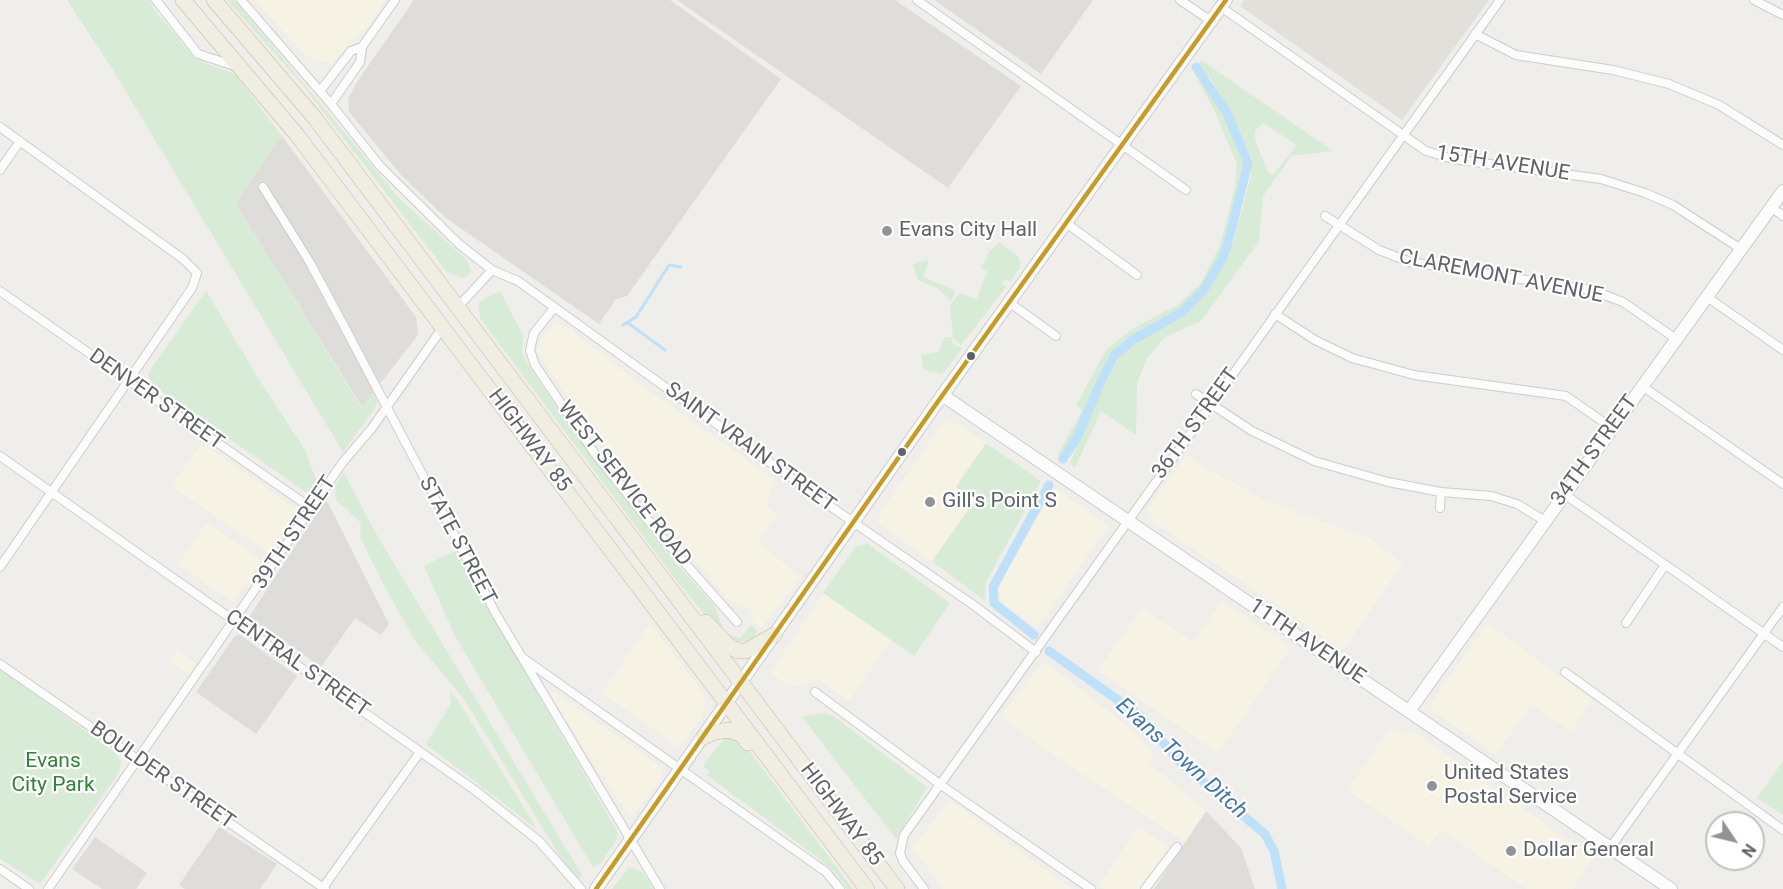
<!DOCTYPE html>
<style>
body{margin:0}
#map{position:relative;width:1783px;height:889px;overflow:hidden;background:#efeeea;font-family:Roboto,sans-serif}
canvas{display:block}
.north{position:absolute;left:1705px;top:811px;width:60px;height:60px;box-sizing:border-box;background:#fff;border:2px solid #bfc1c3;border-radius:50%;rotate:125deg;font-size:16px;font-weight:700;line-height:24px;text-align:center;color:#5f6368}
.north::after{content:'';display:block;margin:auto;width:21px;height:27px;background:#919496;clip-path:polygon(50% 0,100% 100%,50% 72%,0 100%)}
</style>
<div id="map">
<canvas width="1783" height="889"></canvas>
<div class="north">N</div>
</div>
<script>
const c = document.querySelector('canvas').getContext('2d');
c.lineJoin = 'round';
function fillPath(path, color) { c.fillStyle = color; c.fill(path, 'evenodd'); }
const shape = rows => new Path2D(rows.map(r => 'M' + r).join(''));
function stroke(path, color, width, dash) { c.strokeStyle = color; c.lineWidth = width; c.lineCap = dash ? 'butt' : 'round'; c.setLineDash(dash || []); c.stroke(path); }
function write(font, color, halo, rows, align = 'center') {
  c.font = font + ' Roboto,sans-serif'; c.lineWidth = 4.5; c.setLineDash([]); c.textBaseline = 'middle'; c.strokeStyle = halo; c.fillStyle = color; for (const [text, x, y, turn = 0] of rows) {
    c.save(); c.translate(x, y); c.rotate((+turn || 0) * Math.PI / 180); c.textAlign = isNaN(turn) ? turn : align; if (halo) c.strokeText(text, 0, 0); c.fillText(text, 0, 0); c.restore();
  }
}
fillPath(shape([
 [255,0,386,0,371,22,330,64,306,56],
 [555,324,564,325,645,388,774,479,767,506,777,514,758,542,800,577,761,628,754,624,751,611,728,599,682,545,571,402,537,351,539,341],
 [947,421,955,423,986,443,956,486,975,500,932,561,877,522,880,514,941,425],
 [202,443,296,509,297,513,269,553,171,486],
 [1186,455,1208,469,1268,502,1367,537,1403,563,1343,650,1151,520,1147,510],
 [1054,487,1108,526,1037,628,1004,604,999,592,1002,581],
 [207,522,261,561,233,602,178,564],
 [823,593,891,640,849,701,819,680,789,687,771,672],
 [1222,601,1291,647,1218,753,1098,670,1142,609,1194,642],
 [650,623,703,693,705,701,701,718,679,747,602,693],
 [1487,623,1592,700,1571,731,1532,705,1495,754,1433,711,1430,705],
 [177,650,196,663,188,674,169,661],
 [1045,662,1132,730,1154,755,1149,763,1206,811,1185,842,1061,760,1004,719,1002,714,1034,672],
 [553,691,661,767,660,779,634,815,627,814,550,694],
 [1390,728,1403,735,1413,731,1593,858,1573,889,1527,889,1441,830,1429,846,1347,790],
 [949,800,1072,889,943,889,913,848],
 [1139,827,1169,848,1139,889,1104,889,1099,885]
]), '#f7f3e4');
fillPath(shape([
 [414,0,670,0,781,79,627,296,616,299,599,324,446,218,401,175,349,112,348,99,357,82],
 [677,0,895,0,1021,86,948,188],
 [934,0,1093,0,1041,74],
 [282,136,416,317,418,335,362,407,235,203],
 [326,499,389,624,381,635,355,618,321,667,249,617],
 [239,634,297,676,256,734,196,692,234,637],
 [1206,811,1241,848,1255,889,1154,889],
 [219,827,277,864,260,889,185,889,179,885],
 [95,837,147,873,136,889,102,889,72,869]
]), '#dfddda');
fillPath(shape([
 [1244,0,1489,0,1402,120,1240,6]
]), '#e2e0da');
fillPath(shape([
 [67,0,150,0,153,8,195,59,235,74,282,136,235,203,361,407,374,391,377,403,373,411,343,452,113,70],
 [227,0,235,1,398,197,467,260,471,270,469,275,463,278,447,272,301,83],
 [1201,60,1333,151,1291,156,1263,196,1259,241,1201,321,1165,337,1146,360,1137,384,1136,435,1101,411,1075,468,1070,463,1111,367,1125,351,1200,300,1233,243,1251,176,1252,158,1212,80,1197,66],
 [1263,123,1297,145,1272,176,1266,169,1255,139,1255,131],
 [1193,70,1225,114,1244,164,1220,258,1201,289,1181,309,1132,337,1113,354,1097,383,1076,435,1061,457,1057,455,1082,411,1076,405,1106,350,1132,329,1178,305,1201,283,1220,245,1235,187,1237,164,1214,110],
 [999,242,1018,256,1021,266,1010,282,1005,279,1002,284,1006,287,961,345,953,338,950,306,959,293,977,299,987,271,981,268,990,251,982,247,991,250],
 [925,260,929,261,923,277,956,291,951,301,937,288,918,280,913,265],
 [206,291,258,378,305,450,318,485,313,491,307,493,152,385,148,376,150,370],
 [500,291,523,336,522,352,530,368,576,435,674,561,715,606,723,630,727,635,741,638,751,625,757,631,754,638,736,644,717,630,673,576,489,330,481,320,478,305,485,298],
 [945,337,951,337,953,344,962,348,945,371,940,374,933,371,932,374,923,368,921,355,938,352],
 [986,443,1041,481,986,582,985,601,932,561,975,500,956,487],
 [344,473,378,537,582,875,581,878,575,878,569,871,464,699,416,642,382,582,360,537,361,523,336,500,335,485],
 [868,544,950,603,914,656,823,593,856,546],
 [455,551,617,831,617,839,601,863,593,867,455,636,424,566],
 [0,669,113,751,121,761,119,773,40,884,0,859],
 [450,691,457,699,537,829,426,744,451,704],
 [824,713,832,715,927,787,896,839,802,717],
 [733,738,741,740,853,889,847,889,836,873,813,854,707,775,709,771,703,767,705,762,724,739],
 [1783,761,1783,815,1757,798],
 [629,867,643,872,653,889,612,889]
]), '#d8ebd6');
stroke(shape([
 [628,323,665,350],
 [623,325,636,317,669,265,681,267]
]), '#bfe0f9', 3);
stroke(shape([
 [1063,459,1078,436,1100,383,1114,356,1133,340,1182,312,1203,291,1222,259,1228,243,1248,163,1227,113,1196,67],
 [1034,635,994,603,993,587,1049,485],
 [1049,651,1139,715,1181,763,1265,834,1274,851,1282,889]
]), '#bfe0f9', 9);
const street = shape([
 [156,0,198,54,238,67],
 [241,0,331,104,380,166,459,244,492,270,518,281,840,513,972,604,1036,652],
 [917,0,1186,190],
 [1180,0,1211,21],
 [1754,0,1783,15],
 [1221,7,1426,151,1453,159,1601,179,1645,193,1673,205,1741,249],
 [1475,34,1516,55,1613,70,1669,84,1719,105,1783,145],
 [320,91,351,51,362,47],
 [331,104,360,62,362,47,395,0],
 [0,127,183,259,197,273,192,288,0,567],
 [0,170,20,141],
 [263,187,309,261,344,326,496,614,660,889],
 [1771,207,1783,216],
 [1325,216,1379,250,1410,262,1591,290,1623,302,1676,339],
 [1066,223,1137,275],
 [0,291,311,508],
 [1707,297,1783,350],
 [1010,303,1056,336],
 [457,308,492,270],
 [554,308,534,333,530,350,535,365,593,451,661,536,737,622],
 [1275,314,1315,340,1352,358,1414,375,1566,396,1612,428],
 [1642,386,1783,484],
 [1196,394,1252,431,1314,461,1388,482,1441,492,1491,496,1517,504,1545,521],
 [0,456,476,791,539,841,581,889],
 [1564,494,1783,647],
 [1440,508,1441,492],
 [1626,623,1665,565],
 [523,658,826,872,840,889],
 [0,664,325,889],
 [1565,672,1783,830],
 [815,692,941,785,1091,889],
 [1610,848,1783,607],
 [0,869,29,889],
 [48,889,343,462,372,428,443,327],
 [322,889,420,752],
 [924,889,903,861,900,853,904,835,1500,0],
 [1145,889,1177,847]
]);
const secondary = shape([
 [942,395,1671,889],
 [1409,711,1783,191],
 [596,889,934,407,1226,0]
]);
const highway = shape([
 [183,0,297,135,867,889],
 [214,0,314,117,897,889],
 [706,622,728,645,738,651,746,651,774,635],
 [704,737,715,732,730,730,742,735,748,743]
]);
stroke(street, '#cbcccc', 10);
stroke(secondary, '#cacacb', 14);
stroke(highway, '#c8b996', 16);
stroke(street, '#fdfcfc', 8);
stroke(secondary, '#fdfcfc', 12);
stroke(highway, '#f0ede3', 15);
stroke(shape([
 [596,889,934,407,1226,0]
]), '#c79c24', 4.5);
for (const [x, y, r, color] of [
 [887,231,6,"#919496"],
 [971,356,5,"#5f6368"],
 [902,452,5,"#5f6368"],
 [930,502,6,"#919496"],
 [1432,786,6,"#919496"],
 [1511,851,6,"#919496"]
]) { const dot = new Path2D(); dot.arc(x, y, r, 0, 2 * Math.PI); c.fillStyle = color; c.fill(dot); stroke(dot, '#fff', 2); }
write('21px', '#5f6368', '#fff', [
 ["15TH AVENUE",1503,164,9],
 ["CLAREMONT AVENUE",1501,277,11],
 ["DENVER STREET",156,400,35],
 ["36TH STREET",1196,424,-54],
 ["HIGHWAY 85",529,441,53],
 ["SAINT VRAIN STREET",750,448,36],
 ["34TH STREET",1595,451,-54],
 ["WEST SERVICE ROAD",624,484,52],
 ["39TH STREET",295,533,-56],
 ["STATE STREET",457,541,62],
 ["11TH AVENUE",1307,642,34],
 ["CENTRAL STREET",297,664,35],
 ["BOULDER STREET",162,776,35],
 ["HIGHWAY 85",841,815,53]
]);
write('21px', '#5f6368', '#fff', [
 ["Evans City Hall",899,231],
 ["Gill's Point S",942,502],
 ["United States",1444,774],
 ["Postal Service",1444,798],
 ["Dollar General",1523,851]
], 'left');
write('21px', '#348238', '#fff', [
 ["Evans",53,762],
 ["City Park",53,786]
]);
write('italic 22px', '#4174aa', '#fff', [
 ["Evans Town Ditch",1181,759,42]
]);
</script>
